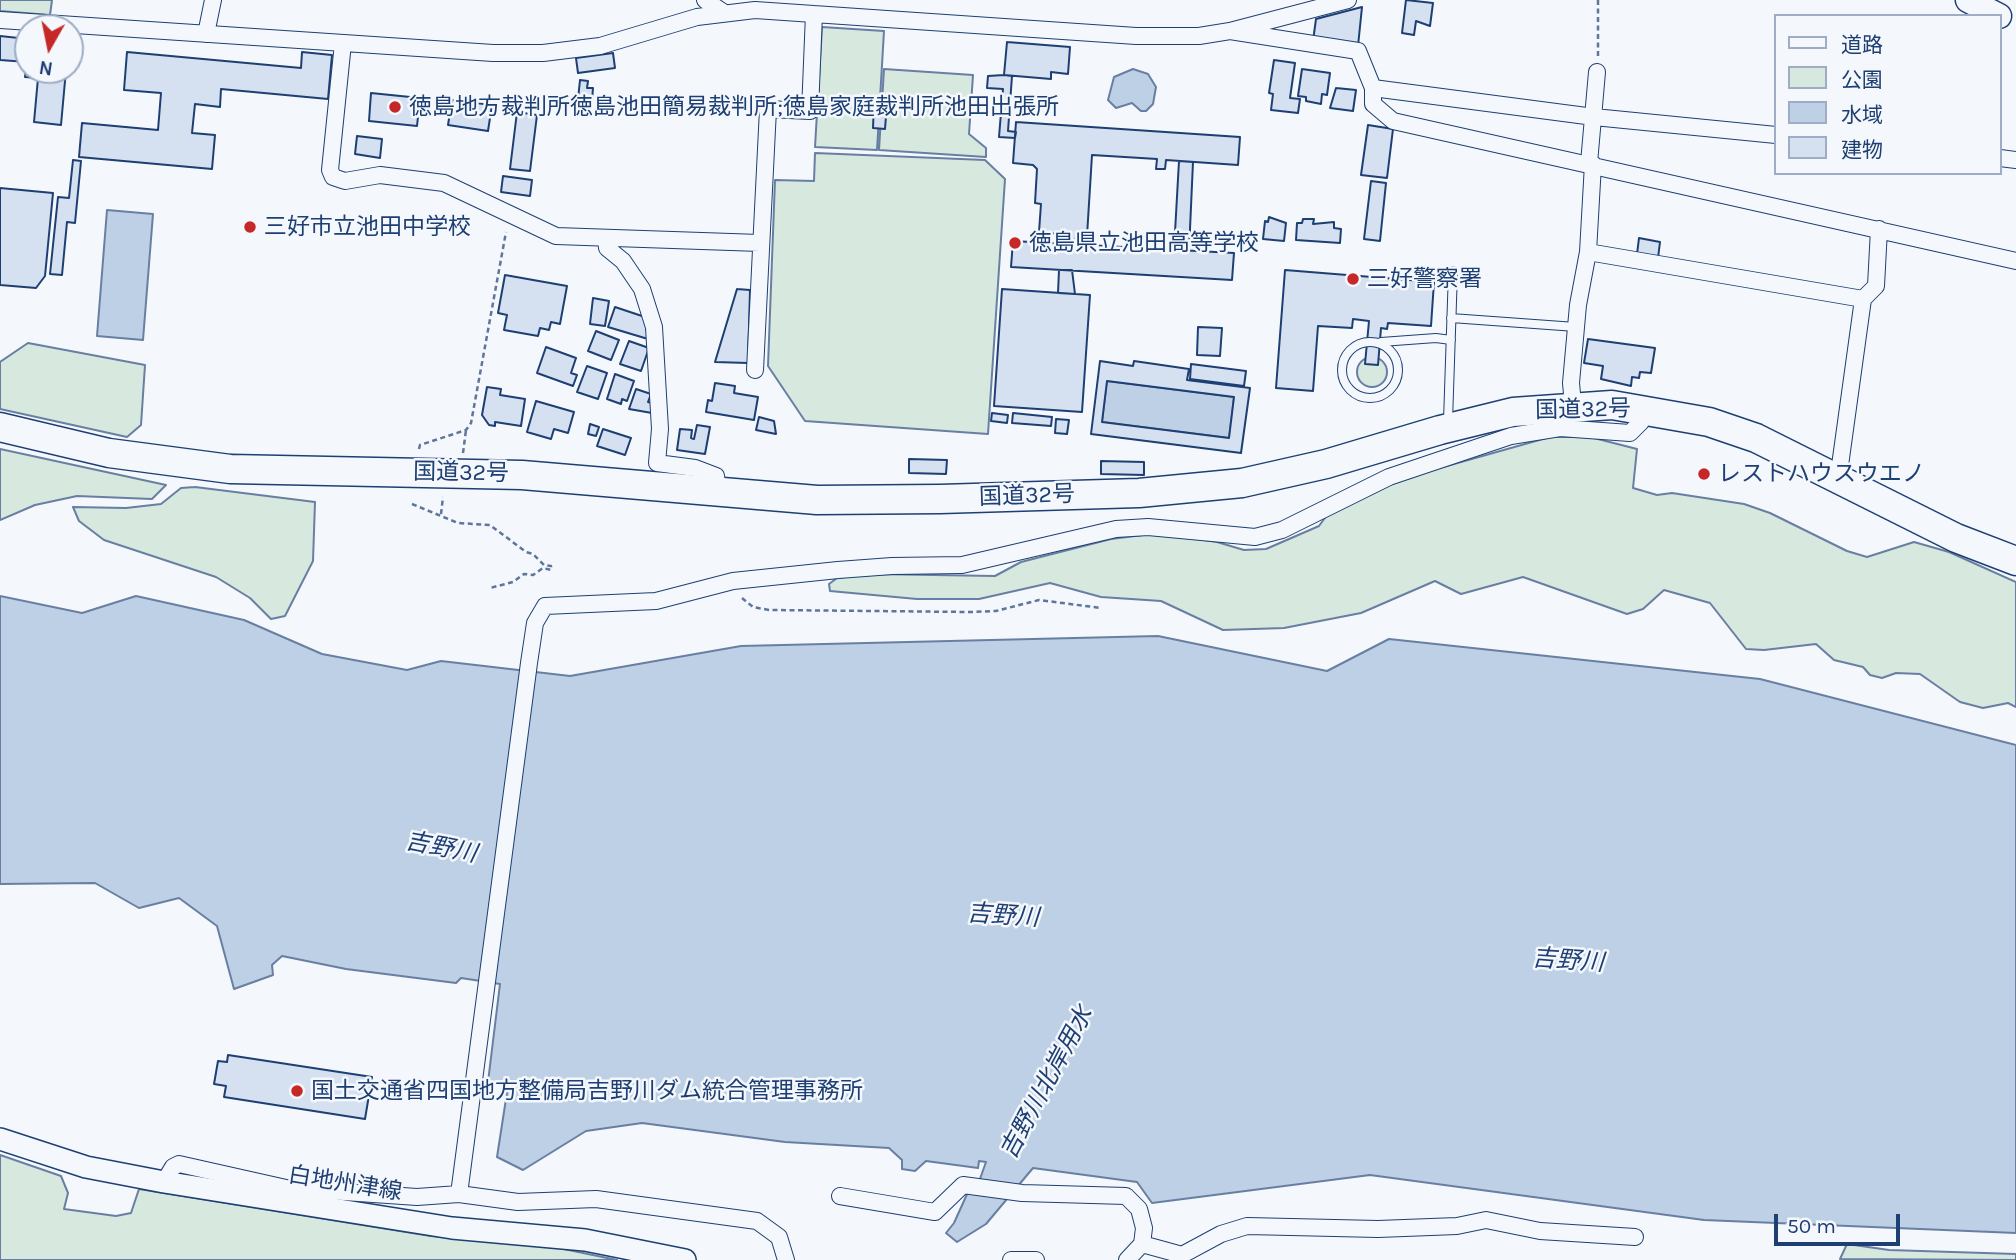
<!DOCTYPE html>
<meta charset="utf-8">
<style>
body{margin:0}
#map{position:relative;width:2016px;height:1260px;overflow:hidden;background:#f4f7fb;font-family:Karla,"Noto Sans JP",sans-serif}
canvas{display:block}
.legend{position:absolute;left:1774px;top:14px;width:228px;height:161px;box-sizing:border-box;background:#f4f7fb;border:2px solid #9eadc5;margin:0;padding:9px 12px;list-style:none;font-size:21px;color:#1d3f73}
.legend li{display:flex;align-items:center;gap:14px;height:35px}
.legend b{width:35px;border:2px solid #9eadc5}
.north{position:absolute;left:14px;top:14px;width:70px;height:70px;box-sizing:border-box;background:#f4f7fb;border:2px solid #9eadc5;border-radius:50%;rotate:189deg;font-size:19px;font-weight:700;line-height:28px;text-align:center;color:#1d3f73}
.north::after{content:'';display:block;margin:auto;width:24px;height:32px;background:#c62828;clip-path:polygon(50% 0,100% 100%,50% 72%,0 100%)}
.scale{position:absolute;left:1774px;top:1214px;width:126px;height:32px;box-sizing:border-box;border:4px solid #1d3f73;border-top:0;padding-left:9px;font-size:21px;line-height:24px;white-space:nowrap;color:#1d3f73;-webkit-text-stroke:5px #f4f7fb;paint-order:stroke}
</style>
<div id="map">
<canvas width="2016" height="1260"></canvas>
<ul class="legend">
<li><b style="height:9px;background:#f4f7fb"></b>道路</li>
<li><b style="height:19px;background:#d7e8df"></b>公園</li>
<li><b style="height:19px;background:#bed0e5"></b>水域</li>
<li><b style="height:19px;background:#d5e0f0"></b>建物</li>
</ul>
<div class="north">N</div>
<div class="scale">50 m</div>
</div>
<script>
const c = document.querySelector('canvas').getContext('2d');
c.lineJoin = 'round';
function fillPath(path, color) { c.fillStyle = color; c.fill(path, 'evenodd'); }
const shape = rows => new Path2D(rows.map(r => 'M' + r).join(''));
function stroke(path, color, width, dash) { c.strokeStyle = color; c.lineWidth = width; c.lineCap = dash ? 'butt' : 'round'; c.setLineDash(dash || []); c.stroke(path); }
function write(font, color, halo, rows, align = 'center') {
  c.font = font + ' Karla,"Noto Sans JP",sans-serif'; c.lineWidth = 5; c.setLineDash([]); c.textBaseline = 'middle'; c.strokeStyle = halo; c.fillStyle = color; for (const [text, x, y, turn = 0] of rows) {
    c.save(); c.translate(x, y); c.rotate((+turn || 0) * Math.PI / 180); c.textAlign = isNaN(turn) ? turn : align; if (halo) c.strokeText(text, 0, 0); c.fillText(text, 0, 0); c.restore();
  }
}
const green = shape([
 [0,0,52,0,50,15,0,11,0,0],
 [822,27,884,31,877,150,815,147,822,27],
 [884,69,973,75,969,134,986,148,986,157,879,150,884,69],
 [815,153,985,160,1005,179,988,434,805,421,768,366,775,180,814,181,815,153],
 [28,343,145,365,141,425,127,437,0,409,0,362,28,343],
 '1357 372a15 15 0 1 1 30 0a15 15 0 1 1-30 0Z',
 [1550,437,1590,437,1637,449,1633,488,1657,495,1672,493,1744,504,1770,513,1847,551,1867,557,1914,542,1949,552,2016,582,2016,707,2008,703,1983,708,1960,702,1920,674,1896,673,1882,678,1870,675,1863,667,1834,660,1816,644,1764,650,1746,649,1710,603,1664,590,1643,609,1627,614,1523,577,1461,594,1435,581,1361,613,1284,628,1223,630,1161,601,1101,597,1050,583,979,599,917,599,830,591,829,584,837,578,872,574,995,576,1021,562,1111,539,1159,533,1217,542,1244,550,1266,549,1319,526,1327,515,1397,480,1550,437],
 [0,449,166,485,152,499,77,496,35,505,0,520,0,449],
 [195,487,315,502,313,561,285,616,271,619,250,598,216,577,104,540,79,521,73,507,126,508,161,504,181,488,195,487],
 [0,1155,61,1176,68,1193,64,1209,116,1216,131,1213,139,1189,431,1236,554,1247,617,1260,0,1260,0,1155],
 [1847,1244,1889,1250,2016,1254,2016,1260,1840,1259,1847,1244]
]);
fillPath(green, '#d7e8df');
stroke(green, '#687fa3', 2);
const water = shape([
 [1133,69,1148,74,1156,87,1153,104,1146,111,1141,111,1132,103,1116,108,1108,100,1114,77,1133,69],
 [107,210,153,214,143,340,97,336,107,210],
 [1107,381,1234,397,1229,438,1102,422,1107,381],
 [0,596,82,613,136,596,244,620,322,654,407,670,441,661,570,676,741,646,1158,636,1327,671,1389,639,1760,679,2016,745,2016,1233,1704,1220,1370,1175,1152,1203,1137,1182,1033,1168,986,1224,957,1242,946,1233,954,1223,968,1192,975,1193,986,1162,979,1161,978,1168,926,1161,915,1171,902,1169,902,1160,889,1148,785,1142,642,1123,586,1131,523,1170,497,1157,508,1086,488,1082,500,984,461,978,456,983,346,969,282,956,272,965,273,975,234,989,217,926,179,898,139,908,95,883,0,884,0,596]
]);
fillPath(water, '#bed0e5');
stroke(water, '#687fa3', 2);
const building = shape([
 [1406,0,1433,3,1430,26,1416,21,1414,35,1402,33,1406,0],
 [1362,7,1358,46,1313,41,1316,19,1362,7],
 [0,36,28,39,28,70,66,70,61,125,34,122,38,78,25,77,27,62,0,60,0,36],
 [1007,42,1070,47,1068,74,1051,72,1051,79,1004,75,1007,42],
 [127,52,301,68,302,52,332,55,328,99,221,89,220,107,195,104,192,133,215,135,212,169,79,157,82,123,158,130,161,93,124,90,127,52],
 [613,53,615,68,578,73,576,58,613,53],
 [1274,60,1295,63,1290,98,1300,99,1298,113,1271,110,1273,94,1269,93,1274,60],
 [1302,69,1330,73,1327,95,1322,94,1321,104,1306,101,1306,97,1298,96,1302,69],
 [1004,75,1012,76,1008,131,1016,132,1015,138,999,137,1003,89,987,88,988,76,1004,75],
 [580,80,588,81,587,88,593,88,592,101,578,99,580,80],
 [1336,88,1356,90,1353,111,1330,108,1336,88],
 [371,93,420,98,417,126,369,121,371,93],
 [452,100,492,105,488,131,448,125,452,100],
 [874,102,887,103,885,129,873,128,874,102],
 [517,112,537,115,530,171,510,169,517,112],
 [1016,122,1240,137,1238,165,1166,160,1165,169,1156,169,1157,159,1092,155,1087,236,1076,236,1075,244,1059,243,1060,234,1039,232,1041,204,1035,203,1037,169,1033,165,1013,163,1016,122],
 [1368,125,1393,129,1387,178,1361,175,1368,125],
 [357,136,382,139,380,158,355,154,357,136],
 [73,160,81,161,75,223,67,222,62,275,50,274,58,197,69,198,73,160],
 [1179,161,1193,162,1189,251,1174,250,1179,161],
 [503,176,532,180,530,196,501,192,503,176],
 [1371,181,1386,183,1380,241,1364,239,1371,181],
 [0,188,53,193,45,276,36,288,0,285,0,188],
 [1269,217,1286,223,1284,241,1263,239,1265,221,1268,222,1269,217],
 [1303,219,1314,219,1313,224,1334,222,1334,228,1341,229,1340,243,1296,240,1297,223,1302,223,1303,219],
 [1639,238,1660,242,1658,258,1637,254,1639,238],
 [1013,241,1234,253,1232,280,1011,267,1013,241],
 [1059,270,1072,270,1075,294,1058,293,1059,270],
 [1285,270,1434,282,1431,326,1388,323,1387,329,1381,328,1378,365,1365,364,1369,321,1353,319,1352,328,1318,326,1313,391,1276,388,1285,270],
 [505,275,567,286,560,324,551,322,549,330,540,328,538,336,504,330,507,315,498,313,505,275],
 [737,289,750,290,748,363,715,362,737,289],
 [1002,289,1090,295,1082,412,994,406,1002,289],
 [593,298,609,301,605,326,590,324,593,298],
 [615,307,645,317,648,339,608,327,615,307],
 [1198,327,1222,328,1220,356,1197,355,1198,327],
 [596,331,619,340,611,360,588,351,596,331],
 [1588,339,1655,348,1651,373,1640,372,1639,378,1632,377,1631,386,1601,379,1603,366,1584,363,1588,339],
 [629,341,649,348,641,371,620,364,629,341],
 [546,347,576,358,571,373,577,375,573,386,537,373,546,347],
 [1100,361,1133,366,1134,361,1189,369,1187,380,1250,388,1241,453,1091,434,1100,361],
 [1107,381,1234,397,1229,438,1102,422,1107,381],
 [1191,364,1246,371,1244,386,1190,379,1191,364],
 [587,366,607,373,598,399,577,392,587,366],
 [615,374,634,381,627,401,622,399,621,404,607,399,615,374],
 [715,383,735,386,734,393,758,397,754,420,706,412,708,400,712,401,715,383],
 [487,387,501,389,500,395,525,399,521,426,495,422,495,426,489,425,482,415,487,387],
 [636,389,651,394,648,402,655,404,652,413,629,409,636,389],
 [536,401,574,412,568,433,554,429,551,439,527,432,536,401],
 [992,413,1008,415,1007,423,991,421,992,413],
 [1013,413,1052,417,1051,426,1012,423,1013,413],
 [759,417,774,421,776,434,756,430,759,417],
 [1056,419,1069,420,1067,434,1055,433,1056,419],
 [590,424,599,427,596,436,588,434,590,424],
 [697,425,710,427,705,454,677,450,680,429,692,430,691,438,694,439,697,425],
 [603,429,631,438,625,455,597,446,603,429],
 [909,459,947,460,946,474,909,473,909,459],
 [1101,461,1144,462,1144,475,1101,474,1101,461],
 [228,1055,372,1077,365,1119,224,1097,226,1086,214,1084,218,1061,227,1062,228,1055]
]);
fillPath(building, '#d5e0f0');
stroke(building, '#1d3f73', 2);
const lane = shape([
 [1451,318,1576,327],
 [1381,342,1436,338,1451,340],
 '1342 370a28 28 0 1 1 56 0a28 28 0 1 1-56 0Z',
 [1448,421,1453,271]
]);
const street = shape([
 [705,0,723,12],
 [0,20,493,53,543,53,600,46,697,17,755,10,1136,36,1199,36,1230,31,1358,51,1373,88,1373,104,1393,121,2016,261],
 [1230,31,1348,0],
 [206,34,213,0],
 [343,43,330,170,333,177,345,181,380,175,444,183,556,236,760,243],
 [1373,88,1594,117,1776,135],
 [2000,158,2016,160],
 [1589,163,1597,72],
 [606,240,607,248,623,261,642,289,654,327,660,429,657,463,695,468,716,476,718,491],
 [1588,252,1863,299,1876,286,1879,229],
 [755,370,768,109,810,111,814,14],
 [1573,405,1571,383,1578,305,1588,252,1593,164],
 [1838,480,1863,299],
 [164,1182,173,1167,179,1164,286,1188,417,1197,459,1194,529,663,535,623,545,606,656,601,733,581,838,570,892,566,962,565,1116,529,1148,527,1255,537,1282,530,1389,477,1511,436,1560,428,1630,433,1641,422,1645,409],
 [459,1194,518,1202,596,1199,757,1221,779,1237,786,1260],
 [840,1196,935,1212,963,1185,1022,1193,1126,1196,1139,1209,1144,1228,1142,1244,1127,1260],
 [1142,1244,1182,1255,1221,1234,1247,1226,1378,1229,1457,1226,1486,1220,1540,1231,1635,1237],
 [1011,1260,1036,1260]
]);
const secondary = shape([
 [0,1139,86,1167,164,1182,452,1228,585,1240,685,1260]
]);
const primary = shape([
 [1968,0,1999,16]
]);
const highway = shape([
 [0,427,109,453,230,469,522,475,817,500,940,499,1139,493,1242,483,1326,464,1440,430,1513,412,1612,405,1709,422,1756,438,1956,538,2016,561]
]);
stroke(lane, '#1d3f73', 10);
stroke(street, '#1d3f73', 18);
stroke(secondary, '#1d3f73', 24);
stroke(primary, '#1d3f73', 27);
stroke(highway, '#1d3f73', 31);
stroke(shape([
 [1598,56,1598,0],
 [419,449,420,445,466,430,471,423,506,232],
 [463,453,466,430],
 [412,504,458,523,490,525,526,552,533,554,544,565,551,566,551,570,543,568,533,575,524,574,513,582,490,588],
 [441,514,443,497],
 [742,598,753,607,769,610,972,612,996,611,1039,600,1101,608]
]), '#5e769c', 2.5, [5, 3.5]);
stroke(lane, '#f4f7fb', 8);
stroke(street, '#f4f7fb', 16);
stroke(secondary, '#f4f7fb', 21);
stroke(primary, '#f4f7fb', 24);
stroke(highway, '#f4f7fb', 28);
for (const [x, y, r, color] of [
 [395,107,7,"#c62828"],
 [250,227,7,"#c62828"],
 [1015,243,7,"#c62828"],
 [1353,279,7,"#c62828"],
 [1704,474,7,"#c62828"],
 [297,1091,7,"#c62828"]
]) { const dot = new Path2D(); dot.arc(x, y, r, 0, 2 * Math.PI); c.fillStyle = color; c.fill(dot); stroke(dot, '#f4f7fb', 2.5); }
write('23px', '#1d3f73', '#f4f7fb', [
 ["徳島地方裁判所徳島池田簡易裁判所;徳島家庭裁判所池田出張所",409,107],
 ["三好市立池田中学校",264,227],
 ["徳島県立池田高等学校",1029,243],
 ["三好警察署",1367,279],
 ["レストハウスウエノ",1718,474],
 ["国土交通省四国地方整備局吉野川ダム統合管理事務所",311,1091]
], 'left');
write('23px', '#1d3f73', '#f4f7fb', [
 ["国道32号",1583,410,-1],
 ["国道32号",461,473,1],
 ["国道32号",1027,496,-2],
 ["白地州津線",345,1184,9]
]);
write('italic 24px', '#1d3f73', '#f4f7fb', [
 ["吉野川",441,848,11],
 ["吉野川",1003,916,4],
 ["吉野川",1568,961,4],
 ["吉野川北岸用水",1047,1083,-62]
]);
</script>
